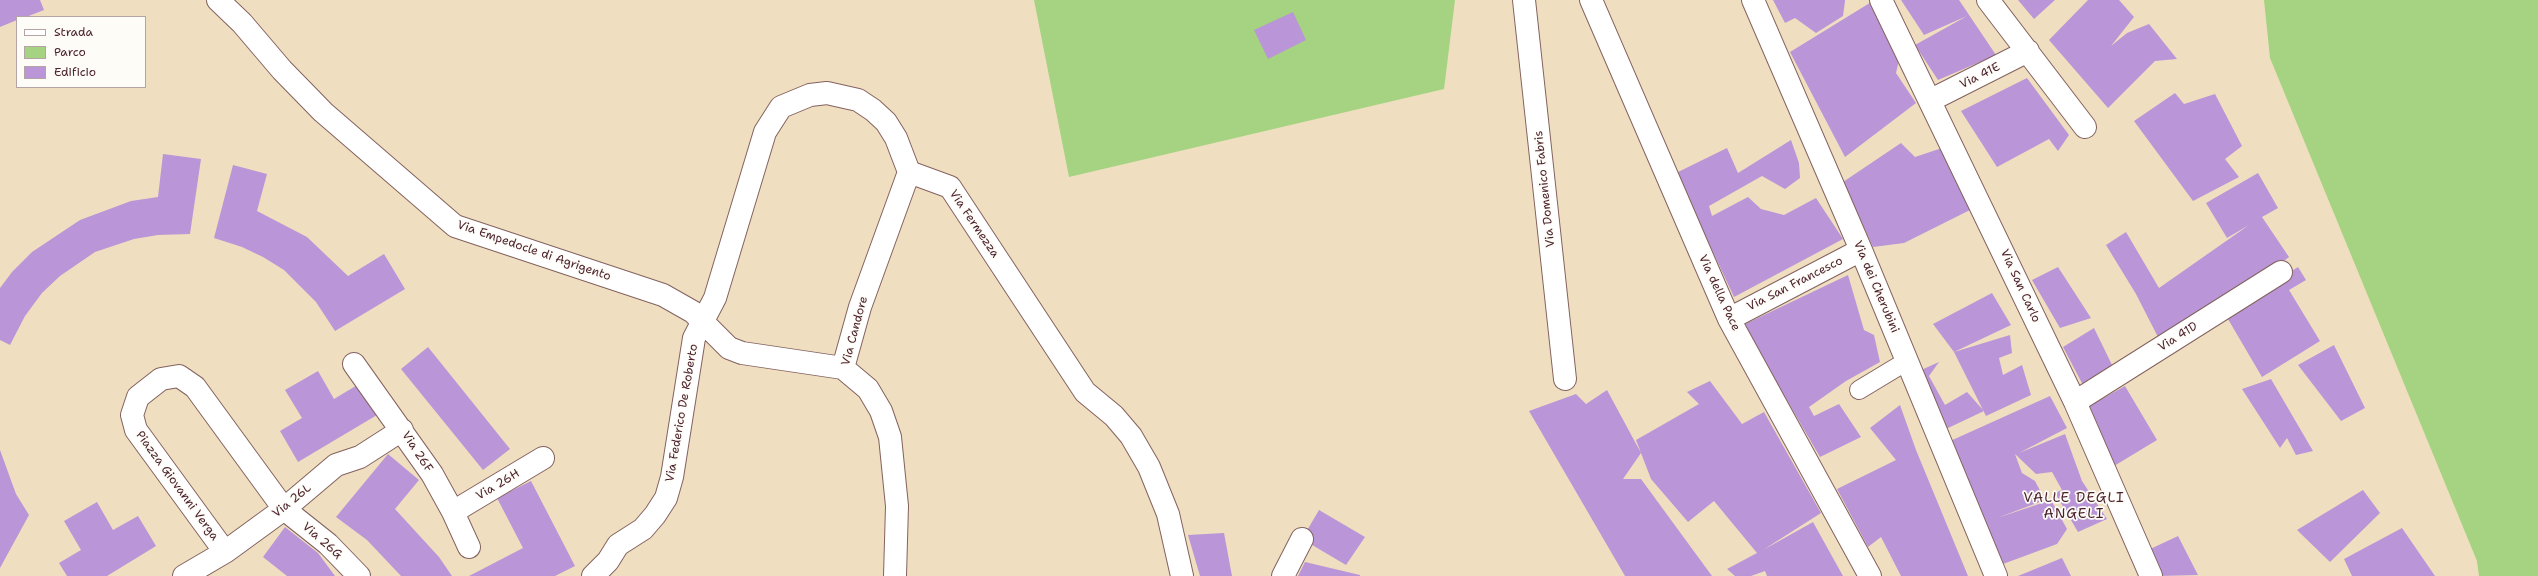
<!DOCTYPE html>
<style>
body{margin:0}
#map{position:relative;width:2538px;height:576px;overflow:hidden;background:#efdfc0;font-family:"Shantell Sans",sans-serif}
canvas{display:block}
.legend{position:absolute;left:16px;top:16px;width:130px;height:72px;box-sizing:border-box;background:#fdfcf7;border:1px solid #b5a4a5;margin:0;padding:5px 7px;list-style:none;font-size:12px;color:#4a1f2b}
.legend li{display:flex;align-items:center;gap:8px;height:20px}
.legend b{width:20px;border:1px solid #b5a4a5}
</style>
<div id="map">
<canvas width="2538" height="576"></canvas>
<ul class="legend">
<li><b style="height:5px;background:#fff"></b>Strada</li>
<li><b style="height:11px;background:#a5d381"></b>Parco</li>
<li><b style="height:11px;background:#ba95d8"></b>Edificio</li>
</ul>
</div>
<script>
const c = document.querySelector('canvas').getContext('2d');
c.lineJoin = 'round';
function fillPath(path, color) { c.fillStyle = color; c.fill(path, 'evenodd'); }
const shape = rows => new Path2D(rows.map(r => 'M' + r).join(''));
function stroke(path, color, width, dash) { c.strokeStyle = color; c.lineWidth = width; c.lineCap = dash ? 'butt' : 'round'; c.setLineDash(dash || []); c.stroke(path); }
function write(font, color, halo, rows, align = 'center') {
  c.font = font + ' "Shantell Sans",sans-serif'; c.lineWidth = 3.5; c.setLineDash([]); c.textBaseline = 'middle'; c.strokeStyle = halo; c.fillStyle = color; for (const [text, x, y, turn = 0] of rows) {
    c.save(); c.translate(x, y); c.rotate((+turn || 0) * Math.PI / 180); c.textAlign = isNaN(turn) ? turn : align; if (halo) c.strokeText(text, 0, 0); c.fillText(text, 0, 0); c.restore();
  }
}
fillPath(shape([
 [1034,0,1455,0,1444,89,1069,177],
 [2264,0,2538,0,2538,576,2479,576,2477,561,2270,58]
]), '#a5d381');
fillPath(shape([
 [0,0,40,0,44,10,26,17,17,17,17,20,0,27],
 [1773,0,1845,0,1845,1,1843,16,1816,33,1795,18,1785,23],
 [1901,0,1959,0,1996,55,1938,80,1915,45,1967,16,1924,35],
 [2018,0,2055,0,2034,19],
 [2088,0,2119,0,2134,17,2111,46,2127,33,2149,24,2177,59,2155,61,2108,108,2049,40],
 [1873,1,1899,60,1896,73,1916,103,1845,157,1790,52],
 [1293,12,1306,40,1268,59,1254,30],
 [2027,78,2069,135,2058,151,2049,139,1997,167,1961,111],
 [2175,93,2184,104,2215,94,2242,146,2225,159,2239,177,2193,201,2134,121],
 [1791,140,1799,163,1800,178,1785,189,1762,176,1709,206,1712,216,1748,197,1761,209,1784,215,1816,198,1843,239,1734,297,1676,173,1727,148,1738,173],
 [1901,143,1915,157,1942,148,1970,210,1904,243,1873,247,1843,182],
 [163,154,201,159,190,234,158,235,134,239,95,252,60,276,42,293,25,316,10,345,0,340,0,288,12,272,32,252,80,220,131,201,158,197],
 [233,165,267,174,257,211,307,237,348,276,384,254,405,289,335,331,316,302,284,270,263,257,242,247,214,238],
 [2258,173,2278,208,2262,217,2289,257,2215,314,2160,341,2136,294,2106,245,2126,232,2159,288,2249,225,2227,238,2206,203],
 [2058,267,2091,318,2060,328,2032,280],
 [2298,267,2306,280,2289,290,2320,341,2262,377,2225,314],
 [1848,275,1864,330,1874,335,1880,362,1846,381,1809,407,1814,416,1839,404,1861,437,1820,457,1743,325],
 [1992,293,2011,325,1954,352,2010,335,2012,353,1999,358,2003,375,2022,365,2031,395,1986,416,1954,352,1933,324],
 [2094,328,2114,369,2084,387,2063,347],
 [2334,345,2365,408,2341,421,2298,365],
 [428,347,510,449,483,470,401,369],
 [1939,362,1929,376,1945,405,1967,392,1984,411,1946,429,1919,371],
 [318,371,334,399,359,384,377,415,298,462,280,431,302,418,285,390],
 [2271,379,2313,451,2296,455,2287,438,2280,448,2242,389],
 [1710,381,1742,424,1764,412,1821,513,1763,550,1813,522,1843,576,1767,576,1765,571,1751,576,1735,576,1727,569,1757,553,1714,501,1688,522,1651,479,1641,453,1623,479,1641,479,1712,576,1625,576,1529,411,1576,394,1586,404,1607,390,1641,453,1636,440,1699,404,1687,392],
 [2125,386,2157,440,2114,466,2086,408],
 [2050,396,2067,428,2019,453,2065,434,2082,481,2107,519,2078,532,2055,493,2062,490,2052,472,2036,474,2015,454,2022,473,2035,481,2045,500,1997,518,2051,500,2067,529,2057,544,2003,564,1948,442],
 [1900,405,1916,450,1968,576,1901,576,1881,537,1868,547,1837,489,1896,460,1870,428],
 [0,450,16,494,29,515,0,568],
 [388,454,419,480,395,509,439,557,452,576,401,576,367,540,336,517],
 [531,481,575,566,555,576,469,576,523,548,497,498],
 [2363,490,2380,513,2330,562,2297,530],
 [97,502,113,530,138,516,156,546,107,576,67,576,59,563,81,550,64,521],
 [1319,510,1365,537,1346,565,1302,539],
 [285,527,318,553,335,576,287,576,263,557],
 [2402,528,2435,576,2352,576,2344,559],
 [1224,533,1232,576,1200,576,1188,535],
 [2178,536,2198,575,2158,576,2146,551],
 [2062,558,2071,576,2018,576],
 [1305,562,1360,575,1360,576,1298,576]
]), '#ba95d8');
const lane = shape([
 [1859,390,1907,361]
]);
const street = shape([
 [218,0,242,23,282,70,323,112,455,226,663,295,693,312,729,348,742,353,843,368],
 [1524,0,1565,379],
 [1591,0,1729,319,1870,576],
 [1753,0,1861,250,1996,576],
 [1881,0,2075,402,2151,576],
 [1988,0,2085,127],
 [1931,100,2028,51],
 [1729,319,1861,250],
 [354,364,432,474,453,512,469,547],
 [843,368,868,389,881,411,890,437,897,506,895,576],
 [843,368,860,307,909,172],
 [2075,402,2281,272],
 [453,512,543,458],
 [225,552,136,430,132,415,138,397,161,379,179,376,195,387,284,509,328,544,359,576],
 [184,576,225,552,284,509,336,465,360,457,402,430],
 [593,576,608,561,618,545,643,529,655,515,666,498,672,477,694,338,715,298,765,132,781,107,810,95,827,93,858,100,873,110,886,122,896,138,909,172,950,187,1085,392,1114,416,1131,436,1149,467,1168,514,1182,576],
 [1283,576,1302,539]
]);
stroke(lane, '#84625f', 20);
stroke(street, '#84625f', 24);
stroke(lane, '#fff', 18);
stroke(street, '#fff', 22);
write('12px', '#4a1f2b', '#fdfcf7', [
 ["Via 41E",1980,76,-27],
 ["Via Domenico Fabris",1545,189,-96],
 ["Via Fermezza",974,224,56],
 ["Via Empedocle di Agrigento",534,251,19],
 ["Via San Francesco",1795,284,-27],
 ["Via San Carlo",2020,286,65],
 ["Via dei Cherubini",1876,287,67],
 ["Via della Pace",1719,293,65],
 ["Via Candore",855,331,-75],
 ["Via 41D",2178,337,-32],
 ["Via Federico De Roberto",682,413,-80],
 ["Via 26F",417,452,57],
 ["Via 26H",498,485,-31],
 ["Piazza Giovanni Verga",177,486,54],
 ["Via 26L",292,501,-39],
 ["Via 26G",322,541,41]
]);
c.letterSpacing = '1px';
write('14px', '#4a1f2b', '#fdfcf7', [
 ["VALLE DEGLI",2074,498],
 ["ANGELI",2074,514]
]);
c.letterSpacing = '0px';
</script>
